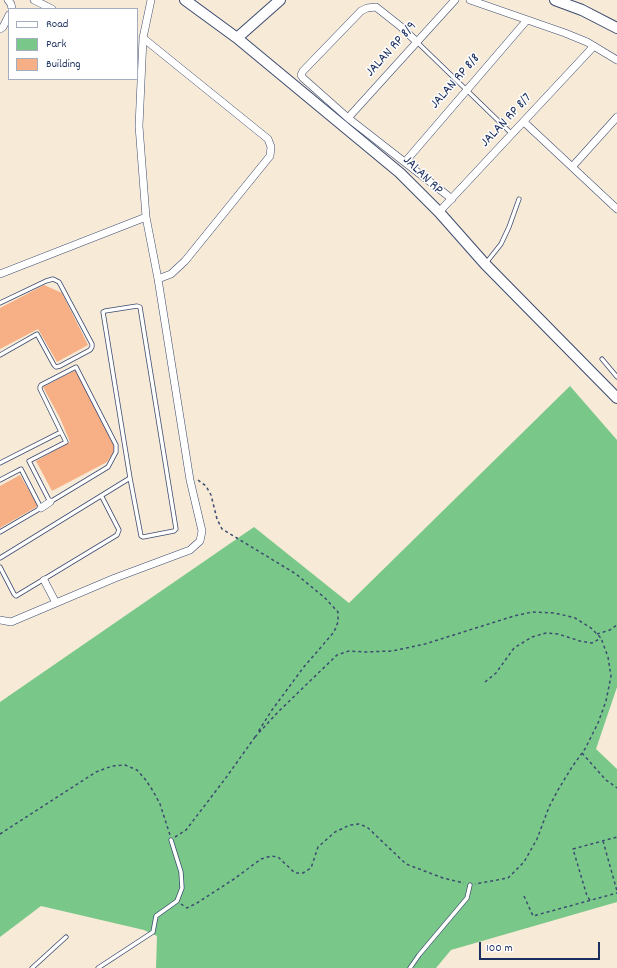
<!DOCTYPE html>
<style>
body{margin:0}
#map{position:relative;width:617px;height:968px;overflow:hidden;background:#f7ead7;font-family:Dekko,sans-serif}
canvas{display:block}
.legend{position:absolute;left:8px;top:8px;width:130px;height:72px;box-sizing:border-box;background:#fff;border:1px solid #a4acbf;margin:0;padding:5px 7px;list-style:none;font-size:12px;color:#1b2f5e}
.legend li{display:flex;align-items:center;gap:8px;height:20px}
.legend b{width:20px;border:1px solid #a4acbf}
.scale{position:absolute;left:479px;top:942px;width:121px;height:18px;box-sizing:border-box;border:2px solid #1b2f5e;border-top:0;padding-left:5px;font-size:12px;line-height:14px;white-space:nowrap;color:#1b2f5e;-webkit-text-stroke:3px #fff;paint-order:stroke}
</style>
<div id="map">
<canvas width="617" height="968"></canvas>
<ul class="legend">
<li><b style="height:5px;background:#fff"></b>Road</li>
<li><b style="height:11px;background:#79c889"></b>Park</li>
<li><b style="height:11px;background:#f7af85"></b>Building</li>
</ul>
<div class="scale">100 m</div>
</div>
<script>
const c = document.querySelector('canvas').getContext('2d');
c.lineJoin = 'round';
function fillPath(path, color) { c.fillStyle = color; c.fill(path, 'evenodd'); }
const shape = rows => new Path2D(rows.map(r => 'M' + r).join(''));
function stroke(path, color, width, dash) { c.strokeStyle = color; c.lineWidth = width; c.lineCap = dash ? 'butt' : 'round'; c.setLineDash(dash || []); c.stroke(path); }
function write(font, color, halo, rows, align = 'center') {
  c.font = font + ' Dekko,sans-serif'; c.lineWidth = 3; c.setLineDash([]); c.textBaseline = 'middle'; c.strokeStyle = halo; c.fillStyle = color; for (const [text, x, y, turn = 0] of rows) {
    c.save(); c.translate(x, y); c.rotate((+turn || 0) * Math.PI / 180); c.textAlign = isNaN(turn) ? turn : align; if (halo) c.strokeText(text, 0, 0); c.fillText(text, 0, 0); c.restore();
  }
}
fillPath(shape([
 [570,386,617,440,617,687,596,749,617,769,617,902,451,950,436,968,156,968,157,936,144,930,41,906,0,937,0,702,254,527,349,603]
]), '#79c889');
fillPath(shape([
 [44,285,62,293,88,345,57,362,38,329,0,349,0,308],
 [76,370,114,445,114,451,107,462,52,491,36,461,70,442,60,418,43,387],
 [20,475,38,506,0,528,0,486]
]), '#f7af85');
const lane = shape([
 [417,42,512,134],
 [486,263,501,244,509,227,519,199],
 [0,303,46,281,53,279,59,282,92,344,92,347,90,350,60,366,56,367,54,365,37,334,0,355],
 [602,359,617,377],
 [0,463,61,432,40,389,40,387,41,385,76,367,116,445,116,452,108,467,50,502,29,461,66,442,61,432],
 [0,480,21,469,41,508,0,532],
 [0,558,130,478,141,536,143,537,174,531,176,529,140,307,137,306,105,311,103,312,130,478],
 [0,567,14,594,16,596,117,535,119,530,102,497],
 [32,968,66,937],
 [98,968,153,932,156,916,177,901,182,888,181,872,171,840],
 [410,968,419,955,467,898,470,885]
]);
const street = shape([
 [8,0,11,4,12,9],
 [34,0,52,9],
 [470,0,565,33,587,42,617,60],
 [0,29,3,27,9,15],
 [143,38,268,139,271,147,270,156,185,261,171,274,158,279],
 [417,42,400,26,376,7,367,8,361,11,303,71,301,75,303,78,348,118,452,199],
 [348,118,455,0],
 [524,122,617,209],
 [405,162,527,20],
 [572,167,617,117],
 [439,212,594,46],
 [0,274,146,217],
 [41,508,50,502],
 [44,580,56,603],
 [0,620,11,622,115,578,190,550,200,541,202,531,190,480,158,279,146,217,139,126,143,38,151,0]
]);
const secondary = shape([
 [185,0,237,38,400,173,439,212,485,264,617,398],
 [555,0,582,10,617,28],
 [237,38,280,0]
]);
stroke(lane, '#3c4b70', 5);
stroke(street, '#3c4b70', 8);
stroke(secondary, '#3c4b70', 12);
stroke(shape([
 [198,480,206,486,211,495,217,519,222,529,296,574,325,598,338,612,338,622,334,632,303,668,272,710,258,732],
 [597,634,610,630,617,625],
 [485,682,496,673,514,648,532,637,546,633,558,634,580,641,592,643,601,638],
 [255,737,278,712,337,655,349,651,364,652,392,651,425,644,514,616,532,612,555,613,575,618,591,628,601,638,608,657,611,676,606,701,598,723,585,749,572,767,558,790,549,807,537,839,524,862,508,878,475,884],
 [582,753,606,780,617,788],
 [0,834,96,772,112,766,125,765,137,770,145,779,153,791,160,804,170,835],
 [175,837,186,830,225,779,255,737],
 [603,841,617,891],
 [524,896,533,916,617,893],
 [590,900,587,896,573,849,617,837],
 [181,904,187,908,197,903,234,879,261,859,271,856,278,857,295,873,303,873,311,868,318,847,335,832,350,825,359,824,367,827,406,864,443,878,464,883]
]), '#3c4b70', 1.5, [3, 3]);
stroke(lane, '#fff', 3.5);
stroke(street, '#fff', 7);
stroke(secondary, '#fff', 10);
write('14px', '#1b2f5e', '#fff', [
 ["JALAN RP 8/9",392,50,-48],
 ["JALAN RP 8/8",456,82,-49],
 ["JALAN RP 8/7",507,121,-47],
 ["JALAN RP",422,176,44]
]);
</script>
